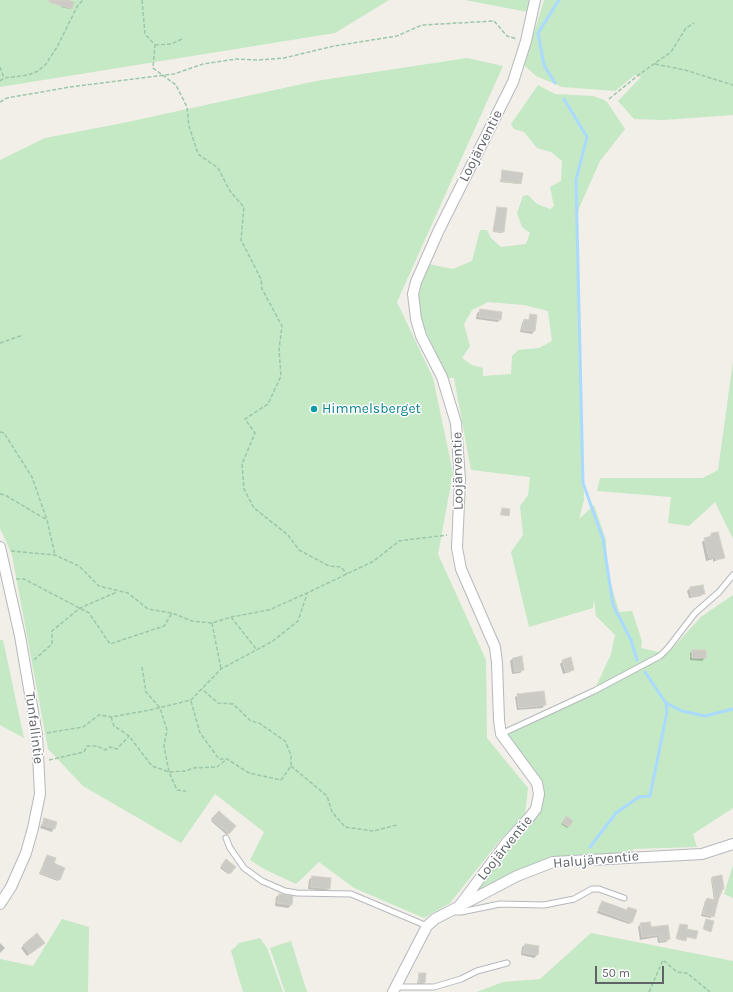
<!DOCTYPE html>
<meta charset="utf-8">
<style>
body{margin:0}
#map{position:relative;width:733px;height:992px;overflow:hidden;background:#f1efe8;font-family:Karla,sans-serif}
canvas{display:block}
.scale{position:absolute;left:595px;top:966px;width:69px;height:18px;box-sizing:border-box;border:2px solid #5f6368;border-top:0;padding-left:5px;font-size:12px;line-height:14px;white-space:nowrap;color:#5f6368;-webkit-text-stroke:3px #fff;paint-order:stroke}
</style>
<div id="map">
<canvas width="733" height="992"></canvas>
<div class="scale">50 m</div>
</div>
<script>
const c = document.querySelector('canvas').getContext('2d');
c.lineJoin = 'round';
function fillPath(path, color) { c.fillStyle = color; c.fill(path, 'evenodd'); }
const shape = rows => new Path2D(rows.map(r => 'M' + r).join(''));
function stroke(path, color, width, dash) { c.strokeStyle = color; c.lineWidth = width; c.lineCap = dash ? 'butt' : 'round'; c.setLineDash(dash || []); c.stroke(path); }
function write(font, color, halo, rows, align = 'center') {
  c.font = font + ' Karla,sans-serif'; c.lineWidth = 3; c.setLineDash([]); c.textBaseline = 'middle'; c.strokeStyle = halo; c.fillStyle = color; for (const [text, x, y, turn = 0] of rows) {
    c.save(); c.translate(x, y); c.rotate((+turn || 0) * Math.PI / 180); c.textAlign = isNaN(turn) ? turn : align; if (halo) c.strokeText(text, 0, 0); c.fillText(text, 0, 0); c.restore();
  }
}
fillPath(shape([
 [0,0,389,0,335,33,0,87],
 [465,0,531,0,528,12],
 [544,0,733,0,733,115,663,120,634,119,618,101,641,77,635,75,615,91,562,87,536,76,524,65],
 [467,58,503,66,397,302,433,378,453,473,438,554,486,660,487,738,528,788,525,815,501,839,450,903,424,918,354,888,319,862,296,884,264,869,250,860,264,832,215,794,181,843,83,786,48,749,12,555,0,528,0,160,45,138,123,123,316,81],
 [538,85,555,94,593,96,602,99,607,102,625,129,600,161,579,208,577,221,584,500,579,519,594,505,606,540,607,570,619,612,632,611,642,641,641,648,667,654,701,617,733,595,733,808,693,834,697,847,633,849,631,857,553,862,460,905,529,818,539,794,501,734,594,691,611,654,615,635,596,616,594,598,593,608,529,627,511,552,523,535,520,506,528,495,530,477,471,470,454,378,448,378,427,334,417,308,420,287,428,264,453,269,472,261,480,230,487,230,491,238,501,247,526,244,530,233,522,227,517,213,523,196,528,195,537,204,550,209,554,206,550,187,561,181,562,161,551,152,537,148,524,132,514,129,511,124],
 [488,302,524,305,548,311,552,341,539,348,518,350,512,356,511,374,483,376,483,368,472,365,462,358,470,346,464,324,472,310],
 [733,361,733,539,715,502,689,526,668,523,671,497,597,491,600,478,703,478,718,470],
 [0,640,3,640,24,738,0,725],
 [733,865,733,898,724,894],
 [62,919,89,927,88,992,0,992,0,959,33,966],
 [591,933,733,961,733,992,477,992,503,982,540,979],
 [260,938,267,948,283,992,243,992,231,951,239,943],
 [291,941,307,992,285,992,270,948]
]), '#c5e8c5');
fillPath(shape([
 [64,0,71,8,70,9,61,7],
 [503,171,520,184,500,182],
 [497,208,506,209,502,233,493,232],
 [480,311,500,319,498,322,476,319,477,313],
 [531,315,534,331,532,334,520,332,522,323,524,320,528,320],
 [502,509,508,515,507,516,500,515],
 [712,534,724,557,713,562,713,559,706,561,702,542],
 [690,588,704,593,701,596,689,598,687,591],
 [693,651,705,658,702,661,690,660,690,653],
 [513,658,523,670,520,673,512,674,510,661],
 [563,661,573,669,570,672,563,674,560,664],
 [518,695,545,705,542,708,517,710,515,697],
 [219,812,234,826,227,835,211,821],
 [565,818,572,821,567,828,561,824],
 [44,819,56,823,52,832,40,828],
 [46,857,52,864,63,868,58,881,39,874],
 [226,861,234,867,228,874,220,868],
 [312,877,329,888,326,891,308,889,309,880],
 [712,878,723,889,711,918,701,916,705,901,707,899,714,901,711,879],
 [279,895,292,897,291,905,288,908,275,906,276,897],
 [602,902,626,911,628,908,631,922,629,924,597,913],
 [641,924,650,929,669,939,666,942,658,943,657,937,640,940,638,927],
 [680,925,686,929,695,938,686,937,684,941,676,939],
 [0,943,5,948,0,953],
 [24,945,41,946,27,956,21,948],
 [525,945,538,947,537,955,534,958,521,955,522,947],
 [419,974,424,983,423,984,417,984]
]), '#0003');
stroke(shape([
 [555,83,544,65,538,33,559,0],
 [564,99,587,137,576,180,583,483,603,539,613,605,631,640,637,660],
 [645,672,666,703,682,711,705,716,733,709],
 [590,847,616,813,639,797,650,796,667,712,666,703]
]), '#aadaff', 3);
const building = shape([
 [49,0,67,0,74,2,72,9,49,2,49,0],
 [502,170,523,173,521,184,501,181,502,170],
 [497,207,507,208,504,232,493,231,497,207],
 [480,309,502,312,501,320,479,317,480,309],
 [530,314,537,315,535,331,522,330,524,319,529,320,530,314],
 [502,508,510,509,509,516,501,514,502,508],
 [718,532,725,558,716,560,715,557,709,558,704,538,712,536,711,533,718,532],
 [703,585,705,594,691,596,690,587,703,585],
 [692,650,706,650,706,658,692,658,692,650],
 [522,656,524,670,515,672,513,658,522,656],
 [571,657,574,670,566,672,562,660,571,657],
 [544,691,546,705,519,708,517,694,544,691],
 [219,811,236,826,229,834,211,819,219,811],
 [566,816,573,821,569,827,562,823,566,816],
 [44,818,57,822,55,829,42,825,44,818],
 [47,855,56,858,54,863,65,868,60,880,40,873,47,855],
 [226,859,236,867,230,874,221,866,226,859],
 [722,875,724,889,721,890,714,917,703,914,707,898,715,900,712,877,722,875],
 [312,876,331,878,330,889,311,887,312,876],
 [279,894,293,896,292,905,277,903,279,894],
 [602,901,627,910,628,907,637,910,632,923,598,910,602,901],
 [706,919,714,921,711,932,703,929,706,919],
 [650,922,651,927,668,925,670,939,660,941,659,935,642,937,640,923,650,922],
 [680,924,688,925,687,929,698,931,696,939,687,937,686,941,676,938,680,924],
 [37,933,45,943,30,954,23,945,37,933],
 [525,944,539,946,538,955,523,953,525,944],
 [419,973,426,973,425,983,418,983,419,973]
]);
fillPath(building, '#cccac5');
stroke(building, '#d6d1c6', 1);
const service = shape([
 [501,734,594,691,660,656,668,648,695,613,719,592,733,575],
 [226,838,230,848,244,868,262,881,285,891,297,893,351,894,427,926],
 [452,912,461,912,500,904,544,905,574,899,592,889,599,889,624,898],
 [396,987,434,987,461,979,477,971,507,963]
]);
const minor = shape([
 [0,547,20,636,37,735,40,794,33,828,26,853,11,887,0,904],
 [460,905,507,842,529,818,536,809,539,794,537,783,501,734,499,720,497,663,495,647,461,569,457,548,460,480,456,423,442,377,421,336,416,319,413,294,416,282,438,232,513,82,526,41,535,0],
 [393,992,427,926,435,919,517,876,553,862,702,854,733,844]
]);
stroke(service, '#b5b8bc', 7);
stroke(minor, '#b5b8bc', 12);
stroke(shape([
 [142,0,145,34,155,45,153,68,176,85,187,107,189,126,198,154,218,168,230,191,244,207,241,240,261,279,262,289,282,326,279,350,281,376,268,404,245,419,255,433,242,464,244,489,254,508,288,535,299,550,329,566,341,567,347,574],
 [155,45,171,44,182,39],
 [655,64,685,70,733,85],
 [0,67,4,78],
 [0,81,4,78,28,75,38,71,46,64,57,47,78,5,83,0],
 [609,99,641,73,671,52,686,28,694,23],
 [0,102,7,98,70,87,174,74,203,64,236,59,258,60,284,58,334,46,397,36,422,25,494,21,507,36,517,39],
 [0,343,23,335],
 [0,432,4,433,32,477,47,520,55,555],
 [0,494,5,495,47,520],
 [11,551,55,555,79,566,99,586,128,593,148,609,172,613,192,621,212,623,231,617,269,610,307,593,374,561,399,541,447,535],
 [16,579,24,579,89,613,110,644,164,626,172,613],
 [231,617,257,650],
 [212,623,221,669],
 [34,660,52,644,52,631,80,608,117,592],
 [142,667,146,692,160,708,167,730,164,746,169,772,177,790,186,791],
 [191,701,200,733,219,759,227,759,249,773,281,780,291,766,291,755,285,741,259,723,251,721,233,704,218,703,202,689],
 [111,717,114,726,129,736,152,766,169,772,186,771,193,768,217,767,227,759],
 [47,733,83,727,99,715,111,717,150,710,191,700,221,669,273,641,298,621,307,594],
 [49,760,84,752,87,746,97,746,105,750,110,747,117,749,129,736],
 [291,766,327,796,332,812,345,827,373,831,397,825],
 [649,992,663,960,677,972,687,973,710,992]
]), '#9cc7a9', 1.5, [4, 2]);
stroke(service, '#fff', 5);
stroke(minor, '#fff', 10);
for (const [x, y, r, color] of [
 [314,409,4,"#0f9aa8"]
]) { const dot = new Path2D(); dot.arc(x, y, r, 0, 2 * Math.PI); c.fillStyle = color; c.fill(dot); stroke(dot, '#fff', 1.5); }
write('14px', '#5f6368', '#fff', [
 ["Loojärventie",481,146,-63],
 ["Loojärventie",458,471,-91],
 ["Tunfallintie",34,728,83],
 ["Loojärventie",505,848,-51],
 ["Halujärventie",596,860,-5]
]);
write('14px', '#0d838f', '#fff', [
 ["Himmelsberget",322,409]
], 'left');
</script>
